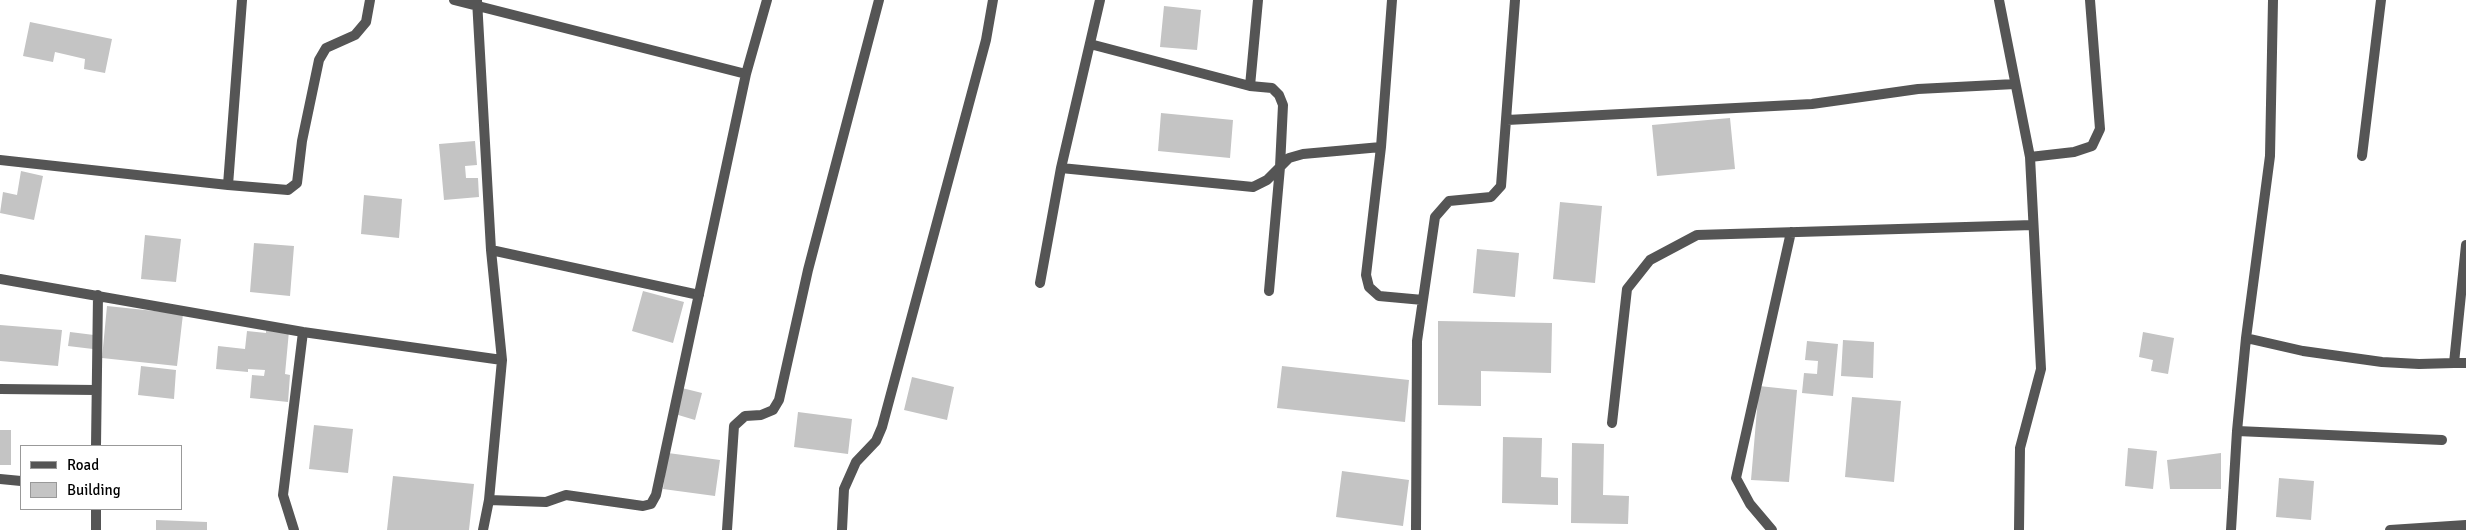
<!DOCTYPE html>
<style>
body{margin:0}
#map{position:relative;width:2466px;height:530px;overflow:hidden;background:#fff;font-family:Signika,sans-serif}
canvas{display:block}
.legend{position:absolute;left:20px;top:445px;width:162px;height:65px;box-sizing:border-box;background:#fff;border:1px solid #999;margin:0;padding:6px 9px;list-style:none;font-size:15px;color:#000}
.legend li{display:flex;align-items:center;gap:10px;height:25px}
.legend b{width:25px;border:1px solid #999}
</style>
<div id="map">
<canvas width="2466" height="530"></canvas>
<ul class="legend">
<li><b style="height:6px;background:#555"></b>Road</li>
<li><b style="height:14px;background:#c4c4c4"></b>Building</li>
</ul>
</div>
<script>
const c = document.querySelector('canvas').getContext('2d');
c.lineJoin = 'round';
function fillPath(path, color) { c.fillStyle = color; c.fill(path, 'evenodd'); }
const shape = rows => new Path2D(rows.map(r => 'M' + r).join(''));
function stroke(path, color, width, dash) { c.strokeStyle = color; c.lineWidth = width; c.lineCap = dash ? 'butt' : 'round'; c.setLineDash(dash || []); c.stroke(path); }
fillPath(shape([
 [1164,6,1201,10,1197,50,1160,47],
 [30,22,112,39,105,73,84,69,85,59,55,52,53,62,23,56],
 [1161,113,1233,120,1230,158,1158,151],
 [1730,118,1735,169,1657,176,1652,125],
 [475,141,477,165,465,166,466,178,478,178,479,197,444,200,439,144],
 [21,171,43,176,34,220,0,213,3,192,17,195],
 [364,195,402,199,399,238,361,234],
 [1560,202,1602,206,1595,283,1553,279],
 [145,235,181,239,176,282,141,279],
 [254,243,294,246,290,296,250,292],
 [1477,249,1519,253,1515,297,1473,293],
 [643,291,684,302,673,343,632,331],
 [107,306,183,314,177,366,102,358],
 [1438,321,1552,323,1551,373,1481,371,1481,406,1438,405],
 [0,325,62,330,58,366,0,361],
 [266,329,289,331,285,374,290,375,288,402,250,398,252,375,264,376,265,370,248,369,248,372,216,369,218,346,245,349,247,331,266,333],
 [70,332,94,335,93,349,68,346],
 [2143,332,2174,338,2168,374,2151,371,2153,360,2139,357],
 [1843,340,1874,342,1873,378,1841,376],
 [1807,341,1838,344,1833,396,1802,393,1804,373,1817,374,1818,361,1805,360],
 [141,366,176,370,174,399,138,395],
 [1282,366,1409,380,1405,422,1277,408],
 [912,377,954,387,947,420,904,410],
 [1759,386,1797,390,1789,482,1751,480],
 [682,388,702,393,695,420,675,414],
 [1852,397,1901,401,1894,482,1845,477],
 [798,412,852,419,848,454,794,447],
 [314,425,353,429,348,473,309,469],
 [0,430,11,430,11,465,0,465],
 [1503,437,1542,438,1541,477,1558,478,1558,505,1502,503],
 [1572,443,1604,444,1603,495,1629,496,1628,524,1571,523],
 [2128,448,2157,451,2153,489,2125,486],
 [668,453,720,460,715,496,663,489],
 [2221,453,2221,489,2170,489,2167,460],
 [1342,471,1409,480,1403,526,1336,517],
 [393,476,474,484,469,530,387,530],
 [2279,478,2314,481,2311,520,2276,517],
 [156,520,207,522,207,530,156,530]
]), '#c4c4c4');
stroke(shape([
 [454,0,746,74],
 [477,0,491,250,502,360,489,500,483,530],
 [1392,0,1381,147,1366,275,1369,287,1379,296,1423,300],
 [1999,0,2030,157,2041,369,2020,448,2019,530],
 [1090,44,1250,86,1272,88,1279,95,1283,105,1280,167,1269,291],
 [1250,86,1258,0],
 [1507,120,1812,104,1918,89,2015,84],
 [2362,156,2381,0],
 [2030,157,2074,152,2092,146,2100,129,2090,0],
 [0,160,228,185,288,190,297,183,302,141,319,60,326,48,355,35,366,22,370,0],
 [1061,168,1253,187,1267,180,1289,158,1303,154,1381,147],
 [228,185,242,0],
 [491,250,699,295],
 [0,279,303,332,502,360],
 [1040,283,1061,168,1100,0],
 [2246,338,2303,351,2382,362,2419,364,2454,363,2466,245],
 [2454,363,2466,363],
 [0,389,96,390],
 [1612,423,1627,289,1650,260,1697,235,2033,225],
 [2237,431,2442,440],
 [96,446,98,295],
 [0,479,21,481],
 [489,500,546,502,566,495,643,506,651,504,656,495,746,74,767,0],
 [96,530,96,509],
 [294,530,283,495,303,332],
 [727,530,734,426,745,416,761,415,773,410,779,400,808,270,879,0],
 [842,530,844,489,856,462,876,441,882,427,986,40,993,0],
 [1416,530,1417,341,1435,217,1449,201,1491,197,1501,186,1515,0],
 [1772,530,1750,504,1736,478,1791,232],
 [2231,530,2237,431,2246,338,2270,156,2273,0],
 [2390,530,2466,525]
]), '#555', 10);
</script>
